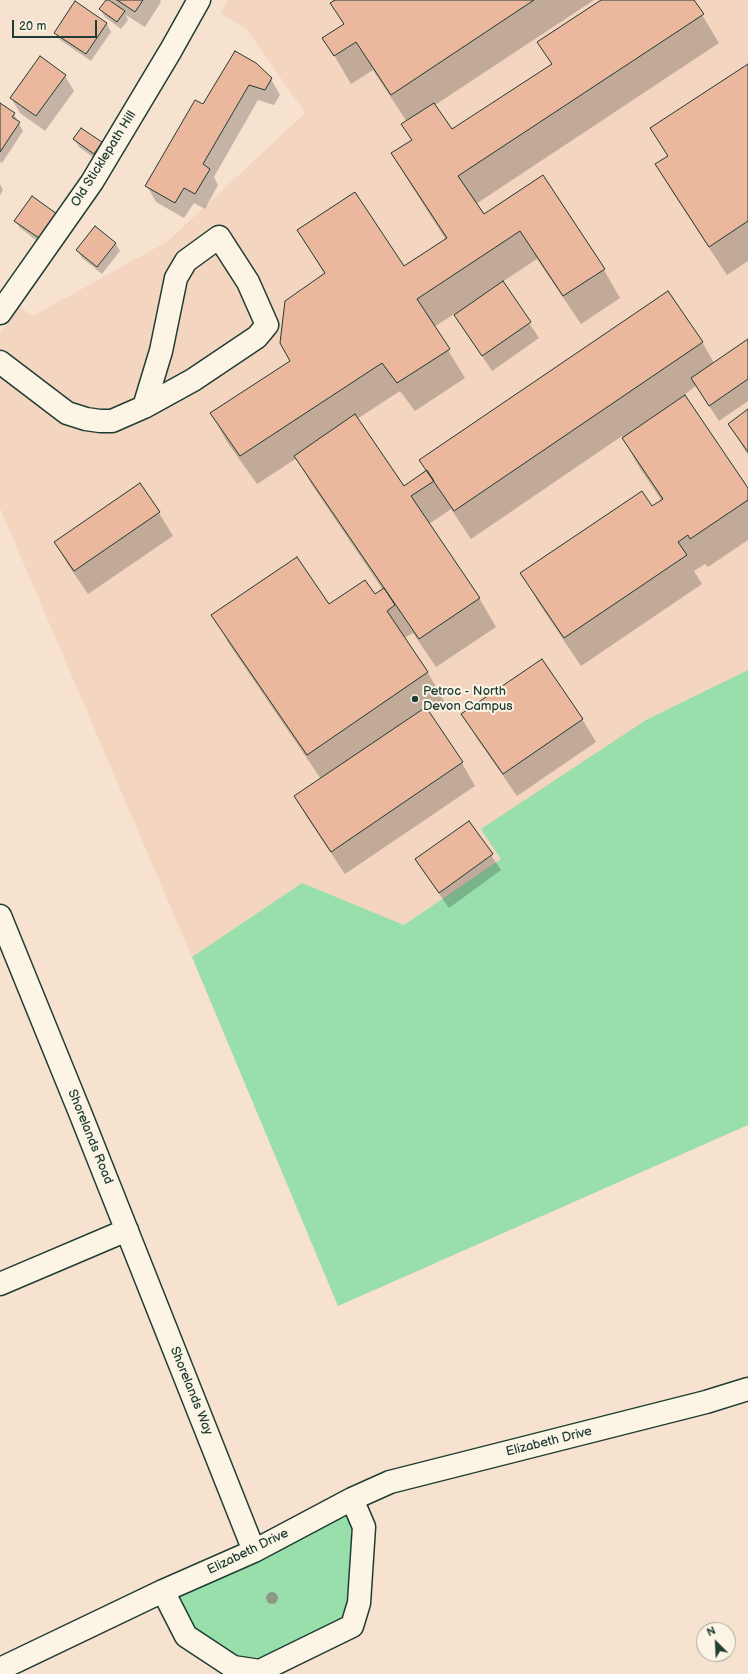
<!DOCTYPE html>
<style>
body{margin:0}
#map{position:relative;width:748px;height:1674px;overflow:hidden;background:#f7e2cf;font-family:"Balsamiq Sans",sans-serif}
canvas{display:block}
.north{position:absolute;left:696px;top:1622px;width:40px;height:40px;box-sizing:border-box;background:#fcf5e5;border:1px solid #a4ab9e;border-radius:50%;rotate:336deg;font-size:11px;font-weight:700;line-height:16px;text-align:center;color:#1f3d34}
.north::after{content:'';display:block;margin:auto;width:14px;height:18px;background:#1f3d34;clip-path:polygon(50% 0,100% 100%,50% 72%,0 100%)}
.scale{position:absolute;left:12px;top:20px;width:85px;height:18px;box-sizing:border-box;border:2px solid #1f3d34;border-top:0;padding-left:5px;font-size:12px;line-height:14px;white-space:nowrap;color:#1f3d34;-webkit-text-stroke:3px #fcf5e5;paint-order:stroke}
</style>
<div id="map">
<canvas width="748" height="1674"></canvas>
<div class="north">N</div>
<div class="scale">20 m</div>
</div>
<script>
const c = document.querySelector('canvas').getContext('2d');
c.lineJoin = 'round';
function fillPath(path, color) { c.fillStyle = color; c.fill(path, 'evenodd'); }
const shape = rows => new Path2D(rows.map(r => 'M' + r).join(''));
function stroke(path, color, width, dash) { c.strokeStyle = color; c.lineWidth = width; c.lineCap = dash ? 'butt' : 'round'; c.setLineDash(dash || []); c.stroke(path); }
function write(font, color, halo, rows, align = 'center') {
  c.font = font + ' "Balsamiq Sans",sans-serif'; c.lineWidth = 4; c.setLineDash([]); c.textBaseline = 'middle'; c.strokeStyle = halo; c.fillStyle = color; for (const [text, x, y, turn = 0] of rows) {
    c.save(); c.translate(x, y); c.rotate((+turn || 0) * Math.PI / 180); c.textAlign = isNaN(turn) ? turn : align; if (halo) c.strokeText(text, 0, 0); c.fillText(text, 0, 0); c.restore();
  }
}
fillPath(shape([
 [228,0,748,0,748,1125,338,1306,192,957,0,508,0,334,20,307,33,316,168,241,305,113,246,28,221,14]
]), '#f3d5c0');
fillPath(shape([
 [748,670,748,1125,338,1306,192,957,302,883,404,925,501,859,481,829,646,720],
 [346,1514,354,1531,346,1618,263,1658,237,1656,198,1632,174,1595]
]), '#99dfac');
fillPath(shape([
 [107,0,114,5,111,0,160,0,161,2,145,27,126,15,128,20,121,29,105,17,100,9],
 [337,0,594,0,435,105,452,131,552,65,539,42,603,0,693,0,719,43,476,204,484,215,543,177,604,270,620,298,581,324,537,259,502,282,539,338,492,371,454,314,434,327,465,378,415,411,400,391,357,419,403,487,702,342,714,363,748,341,748,401,719,421,696,386,684,395,748,490,748,540,708,567,705,564,694,571,702,584,581,666,538,602,522,573,652,508,662,501,639,467,622,436,471,539,451,509,429,524,479,598,496,627,436,667,413,633,404,638,428,673,444,701,428,712,462,763,475,786,345,874,308,819,295,796,321,779,229,644,213,615,328,606,375,595,383,590,312,485,297,458,257,484,227,442,211,413,291,361,325,275,298,230,404,268,446,240,409,182,392,154,412,141,403,125,407,122,373,70,351,84,324,38,344,25,332,4],
 [75,3,107,24,111,32,91,61,60,40,55,33],
 [235,52,271,79,280,95,274,105,258,100,214,177,218,185,205,209,194,203,184,218,156,202,147,186,204,106],
 [748,65,748,261,727,275,673,193,656,165,668,157,652,128],
 [65,76,74,91,45,131,20,113,11,98],
 [0,104,14,114,23,131,2,163,0,162],
 [74,139,101,143,106,151,98,161,79,147],
 [0,184,3,190,0,195],
 [15,221,61,222,44,246,20,228],
 [95,228,116,244,120,251,102,274,82,258,77,250],
 [748,411,748,455,729,424],
 [140,485,159,513,173,536,88,594,68,565,55,542],
 [463,714,582,719,596,742,517,796,476,737],
 [469,822,501,870,449,908,426,875,416,860]
]), '#0003');
const building = shape([
 [106,0,109,0,125,11,117,22,99,9,106,0],
 [117,0,143,0,135,12,117,0],
 [335,0,534,0,391,95,356,42,334,56,322,38,344,24,330,3,335,0],
 [601,0,694,0,704,14,458,176,484,214,543,175,605,269,563,296,520,231,417,299,450,349,397,383,382,363,240,456,210,413,290,361,280,343,285,301,325,273,297,230,355,192,404,266,447,238,391,153,412,140,401,124,434,103,452,129,552,64,537,42,601,0],
 [75,1,107,23,86,54,54,33,75,1],
 [235,51,256,63,272,78,265,90,249,85,203,164,210,169,195,194,184,188,175,203,145,186,195,100,203,104,235,51],
 [40,56,66,75,36,116,10,98,40,56],
 [748,64,748,221,709,247,655,164,668,156,650,128,748,64],
 [0,103,15,113,12,117,20,122,0,152,0,103],
 [81,128,102,142,94,154,73,139,81,128],
 [32,196,57,214,39,238,14,221,32,196],
 [95,226,116,243,97,267,76,250,95,226],
 [503,281,531,322,482,356,454,315,503,281],
 [668,291,703,342,454,511,419,460,668,291],
 [748,339,748,379,709,406,691,378,748,339],
 [685,395,748,488,748,500,690,539,688,535,678,542,687,555,564,638,520,573,642,491,652,506,663,499,622,438,685,395],
 [748,409,748,452,728,424,748,409],
 [355,414,404,486,427,470,434,481,411,496,480,598,419,639,294,456,355,414],
 [140,483,160,512,74,571,54,542,140,483],
 [297,557,329,604,365,580,375,594,384,588,395,605,387,611,428,672,307,755,211,615,297,557],
 [542,659,583,719,503,774,461,714,542,659],
 [426,707,463,762,331,852,294,796,426,707],
 [469,821,493,854,439,893,415,859,469,821]
]);
fillPath(building, '#ebb79d');
stroke(building, '#1f3d34', 1);
const minor = shape([
 [0,313,92,182,171,50,199,0],
 [0,362,67,413,86,419,100,421,112,421,144,407,193,380,257,337,267,325,248,282,219,237,186,261,176,278,161,351,144,407],
 [0,916,81,1115,254,1551],
 [0,1284,127,1230],
 [163,1591,186,1636,233,1667,260,1671,352,1626,359,1603,364,1527,352,1499],
 [0,1669,163,1591,254,1551,352,1499,390,1482,706,1402,748,1389]
]);
stroke(minor, '#1f3d34', 25);
stroke(minor, '#fcf5e5', 22);
c.fillStyle = '#8d9987';
for (const [x, y] of [
 [272,1598]
]) { c.beginPath(); c.arc(x, y, 6, 0, 2 * Math.PI); c.fill(); }
for (const [x, y, r, color] of [
 [415,699,4,"#1f3d34"]
]) { const dot = new Path2D(); dot.arc(x, y, r, 0, 2 * Math.PI); c.fillStyle = color; c.fill(dot); stroke(dot, '#fcf5e5', 1.5); }
write('13px', '#1f3d34', '#fcf5e5', [
 ["Old Sticklepath Hill",104,159,-58],
 ["Shorelands Road",90,1137,68],
 ["Shorelands Way",191,1391,68],
 ["Elizabeth Drive",549,1442,-14],
 ["Elizabeth Drive",248,1552,-26]
]);
write('13px', '#1f3d34', '#fcf5e5', [
 ["Petroc - North",423,692],
 ["Devon Campus",423,707]
], 'left');
</script>
